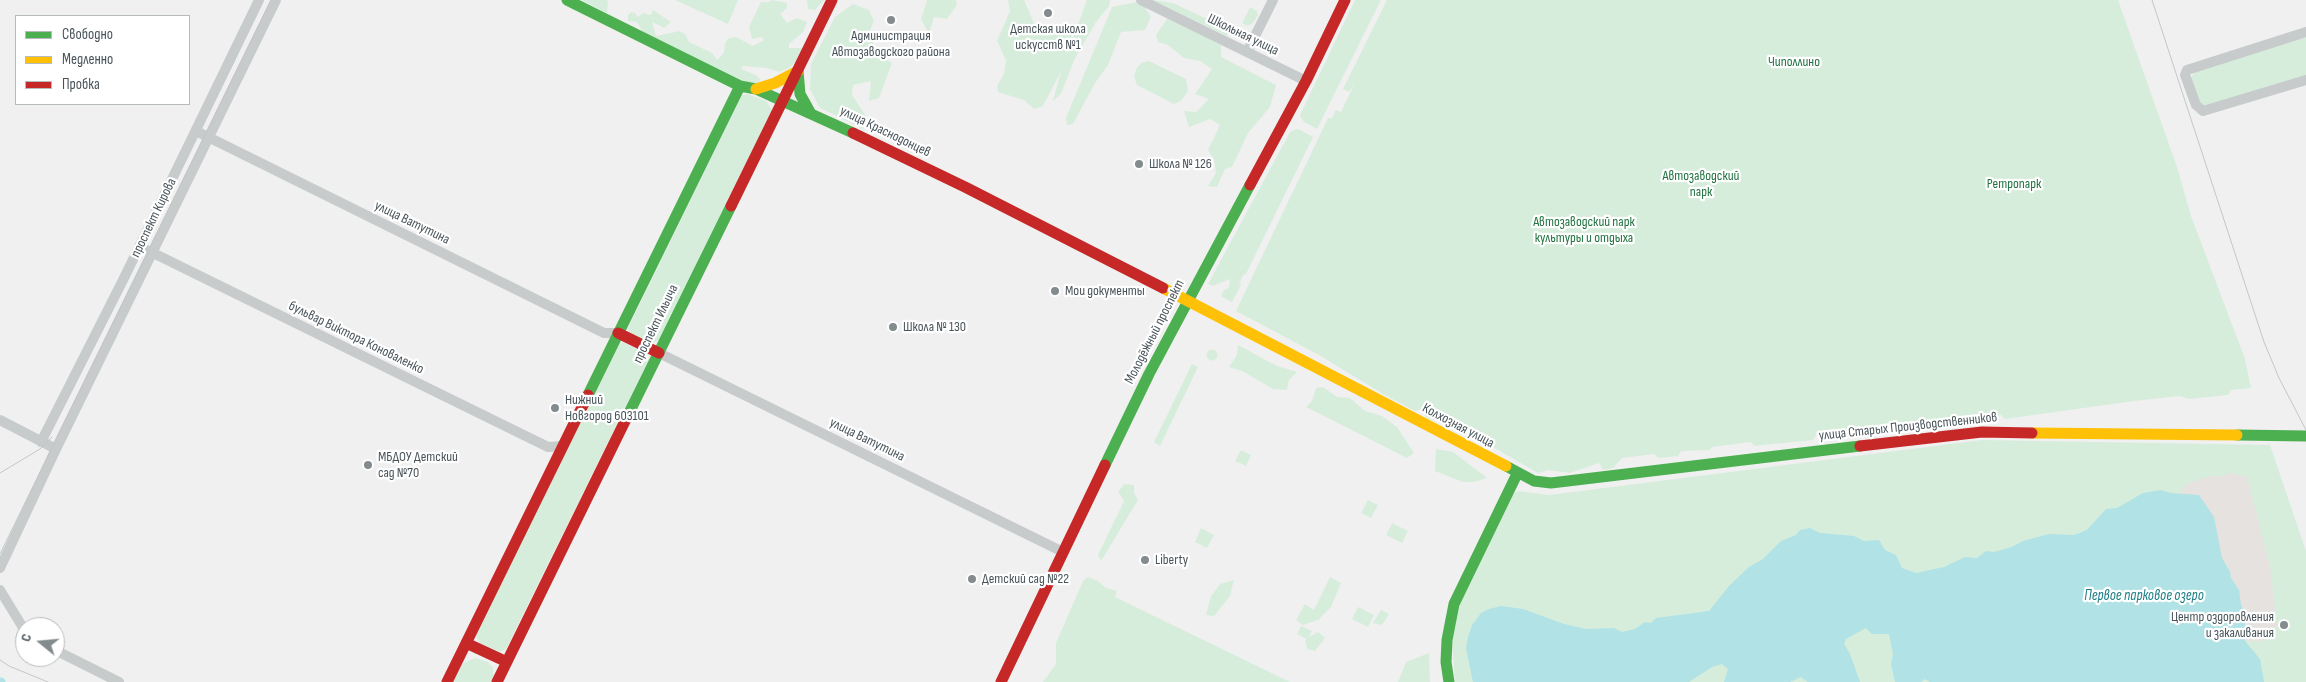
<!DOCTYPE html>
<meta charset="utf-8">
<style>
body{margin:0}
#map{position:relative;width:2306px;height:682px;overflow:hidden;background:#f0f0f0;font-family:"Sofia Sans Condensed",sans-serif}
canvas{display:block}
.legend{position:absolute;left:15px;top:15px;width:175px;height:90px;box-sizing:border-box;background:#fff;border:1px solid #b6bbbd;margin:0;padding:6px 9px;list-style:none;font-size:15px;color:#49545a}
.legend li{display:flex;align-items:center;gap:10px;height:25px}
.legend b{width:25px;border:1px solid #b6bbbd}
.north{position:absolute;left:15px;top:617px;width:50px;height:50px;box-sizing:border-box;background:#fff;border:1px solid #b6bbbd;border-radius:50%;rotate:287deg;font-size:14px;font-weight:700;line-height:20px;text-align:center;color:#49545a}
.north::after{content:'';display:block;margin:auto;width:18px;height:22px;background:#838b8e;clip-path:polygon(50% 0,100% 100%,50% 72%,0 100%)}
</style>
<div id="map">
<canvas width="2306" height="682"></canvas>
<ul class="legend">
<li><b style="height:6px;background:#4caf50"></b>Свободно</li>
<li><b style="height:6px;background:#ffc107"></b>Медленно</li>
<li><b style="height:6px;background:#c62828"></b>Пробка</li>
</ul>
<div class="north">С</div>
</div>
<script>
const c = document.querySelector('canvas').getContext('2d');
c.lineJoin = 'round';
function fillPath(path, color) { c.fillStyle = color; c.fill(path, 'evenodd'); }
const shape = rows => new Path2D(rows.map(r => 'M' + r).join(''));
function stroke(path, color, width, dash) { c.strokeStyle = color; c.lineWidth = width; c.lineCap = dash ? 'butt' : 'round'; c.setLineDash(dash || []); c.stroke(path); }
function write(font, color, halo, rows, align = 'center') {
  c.font = font + ' "Sofia Sans Condensed",sans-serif'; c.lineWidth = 4.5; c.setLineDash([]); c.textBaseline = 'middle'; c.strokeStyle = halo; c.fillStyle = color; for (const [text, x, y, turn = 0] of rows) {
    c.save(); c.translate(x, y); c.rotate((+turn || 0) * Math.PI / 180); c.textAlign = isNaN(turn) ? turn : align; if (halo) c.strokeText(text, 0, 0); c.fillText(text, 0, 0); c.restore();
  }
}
fillPath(shape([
 [581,0,606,0,608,1,607,13],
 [675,0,738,0,728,24],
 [772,0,787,3,787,8,780,14,787,23,797,18,807,22,803,32,789,44,789,48,803,48,799,58,789,68,779,72,767,68,743,66,741,69,756,75,760,79,759,84,750,86,644,34,637,22,628,21,628,15,631,12,635,13,638,17,643,13,651,15,653,10,671,22,664,28,652,22,656,36,680,31,685,34,689,42,712,53,717,60,724,53,725,43,729,38,736,37,753,46,764,40,762,37,752,39,749,27,761,2,768,2],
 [807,0,824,0,815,10,808,9],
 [927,0,956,0,957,5,947,19,934,17,929,34,921,19],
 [1008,0,1024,0,1036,28,1073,31,1066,57,1087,0,1110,0,1109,6,1096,22,1074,60,1061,94,1053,101,1061,71,1043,106,1034,109,1024,100,998,92,997,86,1004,74,1006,60,997,41,1010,11],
 [1152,0,1173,3,1220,25,1224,24,1232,28,1227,36],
 [1355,0,1381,0,1317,129,1304,122,1300,116,1301,113],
 [1387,0,2118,0,2177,167,2191,216,2245,359,2251,388,2231,390,2228,395,2189,399,2180,396,2134,401,2005,419,2001,415,1865,433,1816,435,1813,440,1754,446,1751,442,1743,443,1712,447,1710,450,1681,451,1678,456,1658,458,1654,454,1622,458,1613,468,1603,470,1599,463,1570,473,1548,470,1538,473,1484,442,1477,442,1459,434,1456,426,1426,418,1422,409,1415,411,1383,394,1319,355,1236,311,1328,118,1332,118,1336,110,1341,112,1342,110,1354,85,1349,92,1343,89],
 [1141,1,1151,17,1145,30,1121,32,1108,65,1095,83,1073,124,1067,125,1066,118,1112,7],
 [853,4,869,10,874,21,869,33,877,54,892,63,879,98,869,101,871,81,853,85,852,95,866,116,864,129,820,108,810,89,811,64,835,17],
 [1250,7,1257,11,1258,15,1253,23,1247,26,1242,23],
 [1169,16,1221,45,1221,57,1276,85,1270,107,1248,133,1232,167,1225,169,1217,187,1208,186,1216,173,1214,159,1208,150,1220,125,1210,119,1189,127,1184,111,1196,112,1209,99,1195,94,1212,69,1200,61,1184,58,1168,45,1158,42,1156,35],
 [2306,34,2306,75,2208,107,2199,103,2190,79,2196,70],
 [1149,61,1186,79,1188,91,1181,101,1174,104,1137,85,1134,77,1136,69,1141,63],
 [747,94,766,101,772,110,659,340,651,344,629,332,628,328,742,95],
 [1298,129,1313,137,1246,274,1243,275,1239,284,1242,283,1232,302,1221,296,1224,290,1229,288,1230,279,1213,286,1208,284,1289,134,1291,131],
 [623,342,644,353,649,359,506,649,500,652,481,644,477,639,476,631,619,344],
 [1238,345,1277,366,1297,372,1289,380,1287,390,1273,389,1242,371,1229,367,1237,355],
 '1206.5 355a5.5 5.5 0 1 1 11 0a5.5 5.5 0 1 1-11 0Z',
 [1192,364,1198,367,1160,446,1154,442],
 [1323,387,1337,397,1350,398,1365,411,1382,416,1397,427,1414,453,1407,458,1306,407,1312,401,1316,388],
 [1982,440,2270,445,2306,551,2306,682,1455,682,1452,642,1458,608,1514,493,1518,491,1549,495],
 [1436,449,1453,452,1487,478,1474,482,1463,482,1435,471],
 [1241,450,1251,455,1246,466,1235,461],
 [1124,484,1134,485,1134,493,1138,500,1101,561,1098,555,1124,501,1118,492],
 [1368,500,1378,505,1371,518,1361,513],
 [1392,523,1408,531,1402,543,1386,535],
 [1201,528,1214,535,1207,548,1195,542],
 [1088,577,1098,581,1106,588,1117,591,1115,597,1290,682,1043,682,1056,664,1056,643,1083,581],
 [1330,577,1341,583,1331,607,1318,620,1303,625,1296,620,1305,604,1314,610],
 [1234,580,1230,596,1214,616,1206,615,1211,596,1220,584],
 [1358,607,1374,615,1368,627,1352,619],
 [1381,610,1389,614,1382,625,1373,623],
 [1301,626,1312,631,1309,637,1318,632,1325,638,1315,651,1307,649,1305,640,1307,639,1297,634],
 [1429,653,1430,682,1398,682,1406,662],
 [475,658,488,662,493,668,494,682,452,682,463,663]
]), '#d7eddc');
fillPath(shape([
 [2230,473,2247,477,2270,566,2277,625,2271,637,2259,642,2245,641,2245,612,2241,605,2239,590,2231,578,2230,572,2222,558,2214,517,2180,493,2186,484,2210,476,2221,476]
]), '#e5e2df');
fillPath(shape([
 [2161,490,2171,493,2199,495,2214,517,2222,558,2230,572,2231,578,2239,590,2241,605,2245,612,2245,641,2260,659,2264,682,1930,682,1925,679,1921,682,1895,682,1891,664,1893,654,1889,634,1872,634,1866,628,1846,639,1844,644,1850,654,1860,682,1808,682,1801,677,1790,682,1724,682,1728,669,1722,664,1712,667,1689,682,1473,682,1466,648,1468,637,1472,625,1481,613,1489,609,1501,606,1523,609,1564,624,1586,629,1614,628,1622,632,1635,629,1645,622,1651,623,1656,618,1709,611,1729,586,1749,567,1763,559,1781,541,1796,535,1800,530,1810,528,1820,533,1854,536,1864,541,1879,540,1885,550,1896,555,1902,568,1916,573,1944,567,1965,557,1977,558,1986,551,1994,552,2012,547,2023,541,2049,534,2074,535,2087,530,2106,509,2117,508,2143,493]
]), '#b0e2e6');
stroke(shape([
 [0,682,1,682]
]), '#b0e2e6', 9);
stroke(shape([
 [1141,0,1306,81],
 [2306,32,2187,70,2185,75,2196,105,2203,111,2306,80],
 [1247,52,1273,0],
 [196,131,604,333,618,333],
 [147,250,548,447,563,446],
 [659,353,1063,552],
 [0,420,56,449],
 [41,442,124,278,259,0],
 [0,568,56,449,276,0],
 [0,590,25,631],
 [55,650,119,682]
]), '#c8cbcb', 10);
stroke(shape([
 [567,0,740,86,756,89,853,133],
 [798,71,800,94,810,112],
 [588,395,740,86],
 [628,415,731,206],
 [2237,435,2306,436],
 [1105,465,1149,374,1250,185],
 [1506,466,1534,481,1551,483,1860,446],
 [1449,682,1446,662,1447,640,1454,604,1517,474]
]), '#4caf50', 11);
stroke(shape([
 [756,89,775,83,798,71],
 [1163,288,1506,466],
 [2032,433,2237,435]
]), '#ffc107', 11);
stroke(shape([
 [853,133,965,187,1163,288],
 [1250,185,1306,81,1345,0],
 [731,206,832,0],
 [618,333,659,353],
 [1860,446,1982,432,2032,433],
 [466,643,507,662],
 [447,682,588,395],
 [497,682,628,415],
 [1001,682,1105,465]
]), '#c62828', 11);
stroke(shape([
 [2152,0,2264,342,2279,378,2306,430],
 [0,473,40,449,52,437],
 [0,554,271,0],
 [0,660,9,666,48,682]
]), '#c4c6c6', 1);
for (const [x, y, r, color] of [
 [1048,13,5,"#838b8e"],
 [891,20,5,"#838b8e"],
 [1139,164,5,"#838b8e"],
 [1055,291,5,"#838b8e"],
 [893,327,5,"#838b8e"],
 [555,408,5,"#838b8e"],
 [368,465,5,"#838b8e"],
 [1145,560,5,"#838b8e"],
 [972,579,5,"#838b8e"],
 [2284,625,5,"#838b8e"]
]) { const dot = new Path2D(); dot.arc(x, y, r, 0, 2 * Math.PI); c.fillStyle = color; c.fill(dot); stroke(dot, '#fff', 2); }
write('14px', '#49545a', '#fff', [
 ["Детская школа",1048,29,"center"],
 ["искусств №1",1048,45,"center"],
 ["Администрация",891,36,"center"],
 ["Автозаводского района",891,52,"center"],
 ["Школа № 126",1149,164],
 ["Мои документы",1065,291],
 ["Школа № 130",903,327],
 ["Нижний",565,400],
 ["Новгород 603101",565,416],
 ["МБДОУ Детский",378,457],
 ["сад №70",378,473],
 ["Liberty",1155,560],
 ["Детский сад №22",982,579],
 ["Центр оздоровления",2274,617,"right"],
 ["и закаливания",2274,633,"right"]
], 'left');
write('14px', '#49545a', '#fff', [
 ["Школьная улица",1243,35,26],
 ["улица Краснодонцев",885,132,26],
 ["проспект Кирова",154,218,-64],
 ["улица Ватутина",412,223,26],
 ["проспект Ильича",656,324,-64],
 ["Молодёжный проспект",1155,332,-63],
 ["бульвар Виктора Коноваленко",356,338,26],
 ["Колхозная улица",1458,426,28],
 ["улица Старых Производственников",1908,427,-6],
 ["улица Ватутина",867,440,26]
]);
write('14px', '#227340', '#fff', [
 ["Чиполлино",1794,62],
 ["Автозаводский",1701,176],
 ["парк",1701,192],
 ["Ретропарк",2014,184],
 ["Автозаводский парк",1584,222],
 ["культуры и отдыха",1584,238]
]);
write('italic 15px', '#1b7d85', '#fff', [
 ["Первое парковое озеро",2144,596]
]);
</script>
